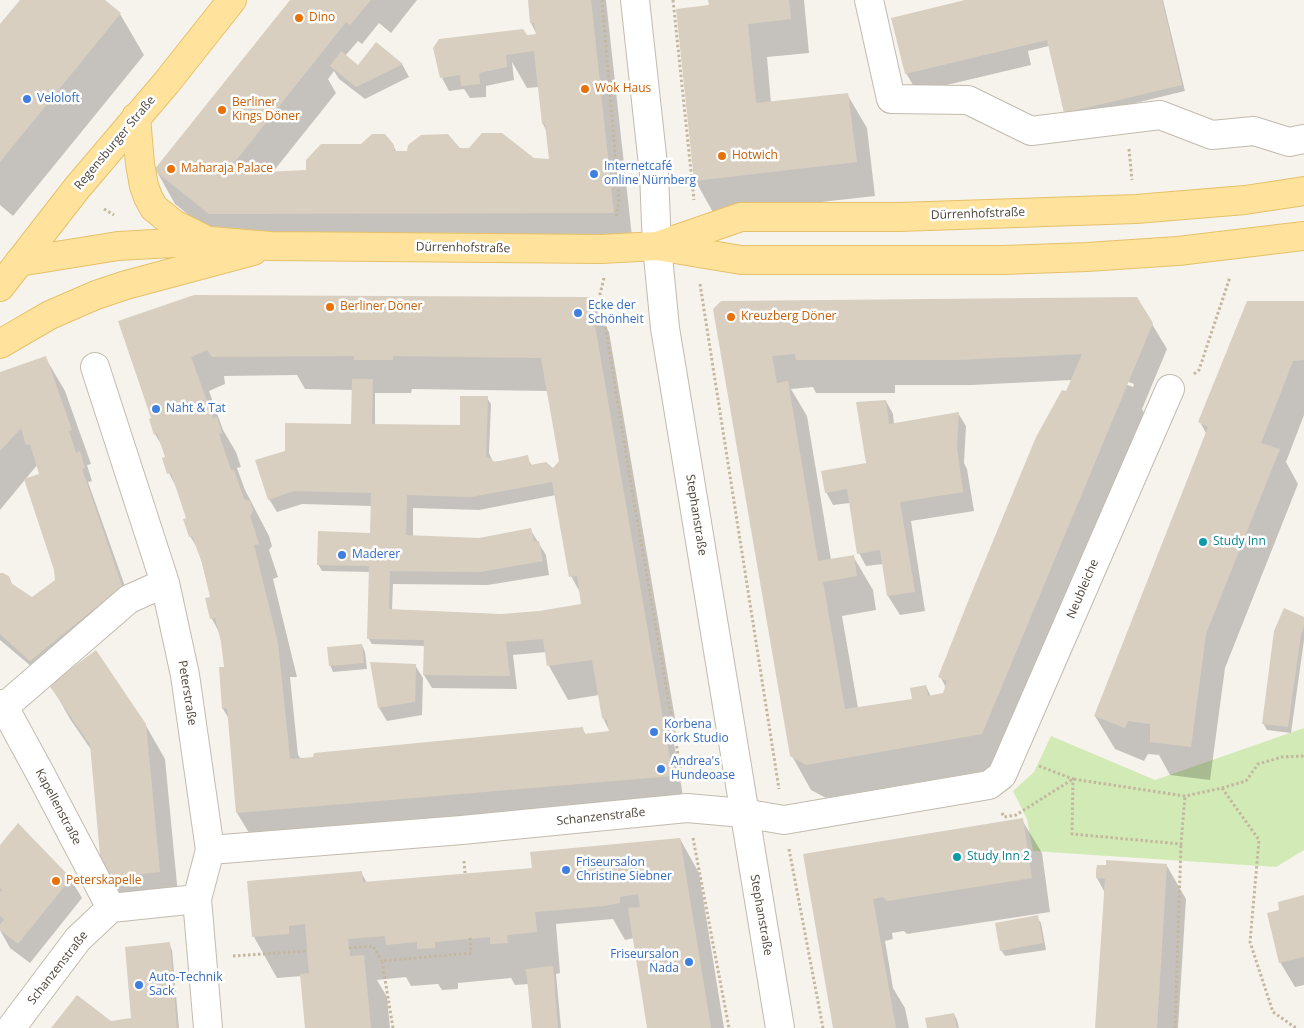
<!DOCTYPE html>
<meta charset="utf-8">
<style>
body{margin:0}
canvas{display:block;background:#f6f3ec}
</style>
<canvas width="1304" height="1028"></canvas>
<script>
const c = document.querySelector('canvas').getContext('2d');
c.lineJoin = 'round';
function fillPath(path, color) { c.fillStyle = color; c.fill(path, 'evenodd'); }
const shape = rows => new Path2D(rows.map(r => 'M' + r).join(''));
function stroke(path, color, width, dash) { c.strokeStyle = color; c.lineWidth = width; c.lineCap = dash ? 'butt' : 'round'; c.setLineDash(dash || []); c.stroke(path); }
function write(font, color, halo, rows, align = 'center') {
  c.font = font + ' "Open Sans",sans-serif'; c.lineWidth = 5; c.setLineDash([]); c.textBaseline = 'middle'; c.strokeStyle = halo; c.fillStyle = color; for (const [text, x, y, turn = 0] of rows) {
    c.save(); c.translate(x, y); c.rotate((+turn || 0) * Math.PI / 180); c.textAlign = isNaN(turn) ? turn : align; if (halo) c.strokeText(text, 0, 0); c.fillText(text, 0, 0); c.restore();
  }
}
fillPath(shape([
 [1304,728,1304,850,1276,867,1033,851,1027,819,1013,791,1034,772,1051,736,1155,780]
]), '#d2eab5');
fillPath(shape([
 [21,0,103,0,120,14,144,55,13,216,0,205,0,26],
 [291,0,417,0,391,33,379,23,362,44,358,41,345,56,358,67,402,64,409,77,365,99,339,79,334,71,328,79,336,93,272,173,307,171,393,145,397,153,459,150,533,160,550,160,547,132,543,124,539,87,527,88,512,62,514,80,486,86,486,97,470,98,464,89,449,91,442,78,527,36,537,35,531,23,529,0,606,0,633,246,229,247,175,204,156,170],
 [710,0,804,0,809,53,767,57,771,103,847,94,867,128,875,196,714,214,695,180],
 [970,0,1163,0,1185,91,1069,119,1065,113,1049,46,1028,51,1031,65,917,92,906,73],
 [590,299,609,332,677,730,672,731,683,796,605,802,607,817,257,846,237,813,229,719,223,709,225,668,224,649,219,632,212,619,206,599,211,598,199,551,190,536,188,519,177,489,169,473,165,451,155,434,153,418,120,321],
 [297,375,305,389,353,390,353,425,286,452,269,499,277,512,302,504,372,506,371,534,318,564,322,571,370,572,368,638,372,644,425,646,424,675,432,688,517,689,513,655,547,652,549,666,568,700,599,695,603,718,610,732,586,735,582,728,301,759,298,755,290,677,297,677,273,579,278,577,269,550,272,546,269,536,245,490,237,468,241,467,236,452,223,430,209,391,225,384,224,376],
 [412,389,548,391,561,461,553,470,532,466,527,457,493,462,489,453,491,404,487,398,461,427,375,425,375,393,411,393],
 [556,495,571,576,581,594,582,605,539,612,501,615,392,611,393,584,488,585,549,575,546,555,530,529,480,539,413,536,413,508,479,510],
 [1304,302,1304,415,1286,462,1298,484,1225,668,1210,780,1170,775,1159,755,1148,754,1144,761,1115,749,1095,716,1207,435,1200,422],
 [714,310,1152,324,1167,349,1142,409,1147,418,1002,768,826,798,811,790,792,756],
 [1090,368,1134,384,1133,387,1090,371],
 [1072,380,940,676,946,688,944,695,931,697,926,686,914,700,858,708,842,616,876,610,873,590,853,556,831,560,807,416,791,389,813,387,816,393,895,393,895,385,972,385],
 [45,357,65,391,91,464,87,465,92,481,88,482,132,606,39,673,0,640,0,574,9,577,13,586,32,599,56,581,41,475,38,464,0,510,0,373],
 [886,401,893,414,894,424,958,413,966,426,964,463,967,469,974,511,911,521,925,611,900,615,888,596,883,564,866,566,859,553,850,503,833,505,826,492,867,464],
 [1304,618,1304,640,1291,733,1267,730,1263,723],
 [362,645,365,652,367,669,333,672,330,665],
 [415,665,423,678,422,715,387,721,379,708],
 [51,685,145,724,165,759,179,905,122,911,103,878,92,751,70,719],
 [1022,820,1042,853,1050,912,907,934,904,931,892,933,893,939,885,941,893,988,905,1008,909,1028,834,1028,815,914],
 [680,839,699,873,724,1028,648,1028,634,938,625,940,613,919,556,924,560,973,556,974,561,1028,533,1028,529,984,515,985,511,978,458,983,458,989,442,990,438,984,411,986,406,977,377,980,387,997,390,1028,306,1028,302,976,277,978,254,937,361,872,367,883,533,869],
 [0,846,70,878,82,898,30,963,10,948,0,930],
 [1098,866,1167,866,1186,899,1178,1028,1097,1028,1105,893,1097,878],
 [1304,897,1304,985,1295,987,1280,962,1281,911],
 [1037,917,1041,923,1046,950,1005,956,1001,950],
 [169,944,172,950,179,1028,53,1028,133,1019],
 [954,1014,957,1020,959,1028,928,1028]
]), '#0003');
fillPath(shape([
 [20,0,105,0,121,13,0,162,0,24],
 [290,0,371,0,350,25,346,22,234,163,244,173,306,170,306,160,321,144,361,144,372,134,385,134,394,145,394,151,407,151,408,145,421,135,448,134,460,148,469,148,482,133,502,133,534,158,549,159,545,124,542,124,534,51,506,55,507,67,479,73,480,84,461,86,460,75,440,78,433,48,439,39,523,29,527,35,536,34,534,23,530,23,528,0,591,0,614,213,209,214,154,170],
 [708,0,789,0,791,19,748,24,756,103,848,93,857,162,694,181,676,9,709,5],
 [965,0,1162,0,1182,85,1064,113,1047,40,905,74,891,18],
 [376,42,403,64,356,87,330,66,341,51,358,65],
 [194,295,590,297,673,776,236,813,227,708,222,709,219,667,224,667,221,642,215,618,210,619,205,598,210,597,202,563,192,536,189,537,183,519,186,518,171,473,167,474,162,458,165,457,157,433,154,435,149,419,151,418,118,321],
 [207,350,212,357,354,356,354,360,393,360,393,356,541,358,559,461,553,468,546,462,530,465,528,455,495,462,486,456,488,396,460,396,460,425,372,424,373,379,352,379,351,424,285,423,285,451,255,460,268,500,294,491,371,493,370,533,318,531,317,565,369,566,367,639,424,640,423,675,510,676,506,642,543,639,547,666,592,660,602,718,607,720,609,731,584,734,583,727,314,753,313,757,290,759,278,643,254,545,259,544,250,516,253,511,250,501,244,499,234,470,231,470,219,434,222,433,217,417,213,418,191,357],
 [552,482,569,577,577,576,581,604,539,611,501,614,389,609,390,571,480,572,543,561,539,541,534,542,531,528,479,538,406,535,407,495,471,497],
 [1137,297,1153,323,982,734,806,765,790,756,713,309,721,301],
 [795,354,796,360,957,360,1082,354,1066,391,1062,390,1036,437,969,599,938,677,947,681,943,693,928,696,926,685,910,688,912,699,845,709,823,582,857,576,854,555,818,561,788,381,777,383,772,356],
 [1247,301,1304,301,1304,360,1293,361,1261,443,1280,449,1206,634,1191,747,1150,742,1150,724,1128,721,1125,728,1094,716,1208,427,1198,422],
 [46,356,72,430,69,431,76,453,80,451,85,468,82,469,122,586,30,661,0,634,0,573,3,573,9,576,11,583,32,597,55,580,54,570,24,479,39,474,30,444,26,445,21,428,0,451,0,372],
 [886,400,889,424,959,412,957,448,963,492,900,502,915,592,887,596,880,550,857,554,847,489,825,493,821,471,866,463,856,402],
 [1284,608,1304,617,1304,626,1301,634,1288,727,1262,724,1274,631],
 [362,644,364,663,329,666,327,647],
 [96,650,146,724,160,872,102,878,90,745,49,685],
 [370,662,416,664,415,702,378,708],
 [1023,818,1032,878,887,901,883,897,873,899,896,1028,833,1028,803,854],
 [18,823,71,878,18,944,0,930,0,925,4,919,0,916,0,892,2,890,0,887,0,845],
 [680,838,711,1028,647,1028,628,908,640,907,638,894,620,897,620,903,604,906,535,912,537,932,507,935,508,943,490,944,490,937,435,942,435,948,417,949,417,942,386,945,385,936,348,939,350,956,364,955,371,1028,305,1028,300,974,309,973,305,924,289,926,289,934,252,937,247,881,362,871,363,882,532,868,530,852],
 [1106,860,1167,864,1157,1028,1095,1028,1105,879,1096,878,1096,871,1097,865,1106,865],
 [1304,895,1304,957,1279,963,1267,913,1279,910,1278,902],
 [1038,915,1043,943,1000,951,995,923],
 [170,942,177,1028,51,1028,77,995,111,1021,131,1018,125,947],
 [553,966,558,1028,532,1028,526,969],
 [954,1013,957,1028,927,1028,925,1018]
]), '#d8cfc1');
const minor = shape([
 [635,0,654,174,657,246,665,328,780,1028],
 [869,0,891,99,968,100,1031,131,1160,115,1212,135,1254,131,1289,142,1304,139],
 [95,367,165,583,185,675,210,850,197,899,208,1028],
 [0,704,4,707,40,773,111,908],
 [4,707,129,599,165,583],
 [210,850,462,830,687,808,743,813,784,820,989,785,1002,775,1170,389],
 [11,1028,78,939,111,908,197,899]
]);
const major = shape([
 [136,117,140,164,144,186,148,197,154,208,174,224,206,240],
 [657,246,741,217,899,217,1136,209,1245,200,1304,191],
 [19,262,118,246,210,241,270,246,601,249,657,246,741,260,1003,260,1087,257,1178,251,1304,236],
 [0,287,77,188,167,82,232,0],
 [0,344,50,315,96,295,126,285,253,251]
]);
stroke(minor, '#c2bbae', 30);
stroke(major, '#e6c16a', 30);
stroke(shape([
 [602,0,619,200,616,218],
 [673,0,694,200],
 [1129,149,1132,180],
 [104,209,114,215],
 [604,278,600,294,634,502,682,777],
 [700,284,779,789],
 [1194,374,1199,370,1230,277],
 [1039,766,1073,779,1072,834,1181,844,1185,796],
 [1222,788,1259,840,1250,942,1273,1012,1296,1028],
 [1002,813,1004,817,1016,815,1073,779,1185,796,1222,788,1246,781,1258,764,1282,757,1304,756],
 [693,838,729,1028],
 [789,849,823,1028],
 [464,861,465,873],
 [349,948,373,946,382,961],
 [233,956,307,951],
 [393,1028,382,961,471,953,470,938],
 [1175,1028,1181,844]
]), '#c4b79f', 3, [2.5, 2.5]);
stroke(minor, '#fff', 28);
stroke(major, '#ffe39c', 28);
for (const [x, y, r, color] of [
 [299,18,5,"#e8710a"],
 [585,89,5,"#e8710a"],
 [27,99,5,"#3f7fe0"],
 [222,110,5,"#e8710a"],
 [722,156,5,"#e8710a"],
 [171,169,5,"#e8710a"],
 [594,174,5,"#3f7fe0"],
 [330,307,5,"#e8710a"],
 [578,313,5,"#3f7fe0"],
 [731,317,5,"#e8710a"],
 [156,409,5,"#3f7fe0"],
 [1203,542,5,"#0f9aa8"],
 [342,555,5,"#3f7fe0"],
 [654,732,5,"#3f7fe0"],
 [661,769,5,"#3f7fe0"],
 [957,857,5,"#0f9aa8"],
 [566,870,5,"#3f7fe0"],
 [56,881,5,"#e8710a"],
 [689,962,5,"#3f7fe0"],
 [139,985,5,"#3f7fe0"]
]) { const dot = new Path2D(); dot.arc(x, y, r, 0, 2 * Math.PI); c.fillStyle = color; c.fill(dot); stroke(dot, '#fff', 2); }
write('12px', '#c56008', '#fff', [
 ["Dino",309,18],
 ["Wok Haus",595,89],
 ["Berliner",232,103],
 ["Kings Döner",232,117],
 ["Hotwich",732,156],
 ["Maharaja Palace",181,169],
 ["Berliner Döner",340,307],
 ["Kreuzberg Döner",741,317],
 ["Peterskapelle",66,881]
], 'left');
write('12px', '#366cbe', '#fff', [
 ["Veloloft",37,99],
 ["Internetcafé",604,167],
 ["online Nürnberg",604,181],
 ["Ecke der",588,306],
 ["Schönheit",588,320],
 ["Naht & Tat",166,409],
 ["Maderer",352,555],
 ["Korbena",664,725],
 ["Kork Studio",664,739],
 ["Andrea's",671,762],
 ["Hundeoase",671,776],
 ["Friseursalon",576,863],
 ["Christine Siebner",576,877],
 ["Friseursalon",679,955,"right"],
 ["Nada",679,969,"right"],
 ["Auto-Technik",149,978],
 ["Sack",149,992]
], 'left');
write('12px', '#4b4439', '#fff', [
 ["Regensburger Straße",115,143,-50],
 ["Dürrenhofstraße",978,214,-2],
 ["Dürrenhofstraße",463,248,1],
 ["Stephanstraße",696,515,81],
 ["Neubleiche",1083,589,-67],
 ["Peterstraße",187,693,81],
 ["Kapellenstraße",58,807,62],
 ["Schanzenstraße",601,817,-6],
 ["Stephanstraße",761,915,80],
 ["Schanzenstraße",58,968,-52]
]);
write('12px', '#0d838f', '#fff', [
 ["Study Inn",1213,542],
 ["Study Inn 2",967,857]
], 'left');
</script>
